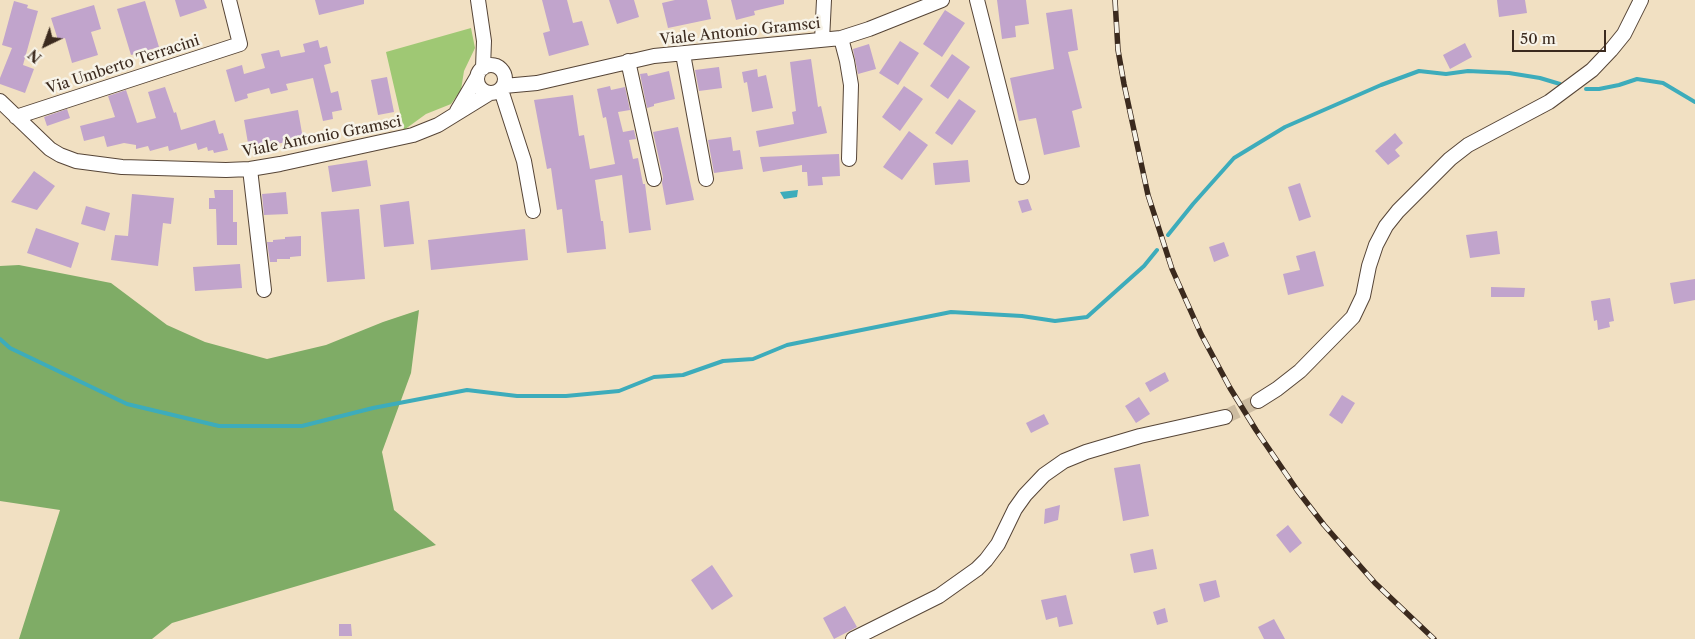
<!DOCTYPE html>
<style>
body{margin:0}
#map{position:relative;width:1695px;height:639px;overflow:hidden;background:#f1e0c2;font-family:"Libre Caslon Text",serif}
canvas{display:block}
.north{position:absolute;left:20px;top:20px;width:50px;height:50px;-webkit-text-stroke:4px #f7f3e8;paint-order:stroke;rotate:222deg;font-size:14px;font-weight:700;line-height:20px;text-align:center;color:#3b2a1e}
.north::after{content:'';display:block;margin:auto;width:18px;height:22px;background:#3b2a1e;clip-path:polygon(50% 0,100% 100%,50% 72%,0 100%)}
.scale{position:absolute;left:1512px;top:30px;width:94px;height:22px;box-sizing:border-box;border:2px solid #3b2a1e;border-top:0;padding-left:6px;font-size:15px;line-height:18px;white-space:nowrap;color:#3b2a1e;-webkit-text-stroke:4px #f7f3e8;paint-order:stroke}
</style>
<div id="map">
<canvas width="1695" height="639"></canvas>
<div class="north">N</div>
<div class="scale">50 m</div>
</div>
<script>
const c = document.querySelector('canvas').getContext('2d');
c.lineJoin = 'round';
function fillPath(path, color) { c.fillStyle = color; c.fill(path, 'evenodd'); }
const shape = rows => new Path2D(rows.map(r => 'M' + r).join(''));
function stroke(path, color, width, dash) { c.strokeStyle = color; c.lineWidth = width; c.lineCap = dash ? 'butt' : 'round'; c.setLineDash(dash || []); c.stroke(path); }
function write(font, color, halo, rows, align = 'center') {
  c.font = font + ' "Libre Caslon Text",serif'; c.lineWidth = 5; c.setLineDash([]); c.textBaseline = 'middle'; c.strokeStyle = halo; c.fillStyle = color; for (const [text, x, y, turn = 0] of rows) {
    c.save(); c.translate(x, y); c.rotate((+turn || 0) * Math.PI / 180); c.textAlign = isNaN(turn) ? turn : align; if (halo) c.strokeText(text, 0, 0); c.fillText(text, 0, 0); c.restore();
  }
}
fillPath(shape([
 [471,28,475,48,464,71,461,90,451,104,426,114,404,130,386,52]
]), '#9fc874');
fillPath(shape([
 [19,265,111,283,167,325,205,342,267,359,326,345,383,322,419,310,411,373,382,452,394,510,436,545,172,623,152,639,19,639,60,510,0,501,0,266]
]), '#7fac66');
fillPath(shape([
 [798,190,797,197,784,199,780,192]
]), '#3dacbb');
stroke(shape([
 [1586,89,1599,89,1619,85,1637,79,1663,83,1695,102],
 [1168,235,1193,204,1234,158,1285,127,1381,85,1419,71,1446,74,1468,71,1509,73,1540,78,1560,84],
 [0,339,10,348,127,404,219,426,302,426,373,408,467,390,517,396,566,396,619,391,654,377,683,375,723,361,753,359,787,345,951,312,1022,316,1055,321,1087,317,1144,266,1157,250]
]), '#3dacbb', 4);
fillPath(shape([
 [175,0,204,0,207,8,180,17],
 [315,0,364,0,364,4,319,15],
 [542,0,567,0,573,23,582,21,589,45,549,56,543,33,550,31],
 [609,0,634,0,639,17,617,24],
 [675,0,707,0,711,19,668,28,662,3],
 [731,0,784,0,784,4,754,11,755,15,736,20],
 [997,0,1026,0,1029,24,1015,26,1016,37,1002,39],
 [1497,0,1525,0,1527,13,1499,17],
 [14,1,28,5,27,8,38,11,23,65,34,69,25,93,0,84,0,78,12,48,2,45],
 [145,1,159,47,131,55,117,9],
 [94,5,101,29,91,32,98,55,72,63,65,38,58,40,51,18],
 [1072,9,1078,50,1068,52,1082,108,1072,111,1080,147,1044,155,1036,118,1019,121,1010,78,1054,69,1046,13],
 [945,10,965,23,942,57,923,44],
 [318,40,320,48,327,46,331,63,324,65,331,93,338,91,342,110,332,112,333,119,323,121,313,78,286,84,288,90,271,94,269,88,247,94,248,98,235,102,226,70,242,65,244,74,265,68,261,54,279,50,281,57,305,52,303,44],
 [900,41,919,53,898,85,879,73],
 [1465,43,1472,57,1450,69,1443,55],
 [869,44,876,69,858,74,853,49],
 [952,54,970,67,948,99,930,86],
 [811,59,818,107,821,106,827,133,759,147,756,131,794,124,792,112,796,111,790,62],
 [719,67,722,88,699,91,695,70],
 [757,69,758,77,766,75,773,108,752,112,747,82,744,83,742,72],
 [669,71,675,99,654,104,654,106,647,108,640,74,647,73,648,76],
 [387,77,394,112,378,115,371,80],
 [610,86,611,90,625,87,630,110,618,112,623,132,634,130,636,139,629,140,633,159,638,158,643,184,645,184,651,230,629,233,622,175,595,180,601,221,603,221,606,249,567,253,562,209,557,210,551,168,547,169,534,100,573,95,579,136,584,135,590,169,615,164,606,117,603,118,597,89],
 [904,86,923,99,900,131,882,117],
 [165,87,174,113,176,112,181,130,215,120,219,134,223,133,228,150,214,153,213,150,208,151,207,147,198,150,196,143,169,151,168,146,150,151,148,146,136,149,136,145,124,143,107,147,104,136,84,141,80,126,115,117,108,96,126,90,137,123,156,118,148,92],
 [959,99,976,111,952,145,935,133],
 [67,109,70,118,47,126,44,117],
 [298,110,303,139,249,149,244,120],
 [678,127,694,200,666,205,662,183,663,177,653,132],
 [909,131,928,145,902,180,883,167],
 [1395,133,1403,143,1395,150,1400,156,1388,165,1375,151],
 [731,137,733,151,740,150,743,169,714,173,708,140],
 [839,154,840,176,822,177,823,185,808,186,807,172,802,172,802,165,763,172,760,157],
 [367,160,371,186,332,192,328,166],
 [968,160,970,182,935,185,933,163],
 [34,171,55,186,37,210,11,202],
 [1300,183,1311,217,1299,221,1288,187],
 [214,190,233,190,233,222,237,222,237,245,217,245,216,209,209,209,209,198,215,198],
 [286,192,288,214,264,215,262,194],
 [132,194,174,198,171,224,163,223,158,266,111,260,115,235,128,236],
 [1028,199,1032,210,1022,213,1018,201],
 [409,201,414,244,384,247,380,205],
 [86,206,110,213,105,231,81,224],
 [359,209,365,279,327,282,321,212],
 [36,228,79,243,71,268,27,253],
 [525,229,528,260,431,270,428,240],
 [1497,231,1500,254,1470,258,1466,235],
 [301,236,301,256,290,257,290,259,277,259,277,262,270,262,267,242,273,242,273,240,285,239,285,237],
 [1224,242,1229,256,1214,262,1209,247],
 [1315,251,1324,286,1288,295,1283,274,1300,270,1296,256],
 [240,264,242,288,195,291,193,267],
 [1695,279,1695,300,1674,304,1670,283],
 [1491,287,1525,288,1524,297,1491,297],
 [1610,298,1614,321,1609,322,1610,327,1598,330,1597,320,1594,321,1591,301],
 [1165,372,1169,381,1150,392,1145,383],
 [1342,395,1355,403,1342,424,1329,415],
 [1139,397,1150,414,1136,423,1125,406],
 [1044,414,1049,424,1031,433,1026,423],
 [1140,464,1149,516,1123,521,1114,468],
 [1060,505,1058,520,1044,524,1045,509],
 [1288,525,1302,543,1290,553,1276,535],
 [1153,549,1157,569,1134,573,1130,554],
 [712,565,733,596,712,610,691,580],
 [1216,580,1220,597,1204,602,1199,584],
 [1066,595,1073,624,1059,627,1057,617,1046,620,1041,600],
 [845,606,857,627,834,639,823,618],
 [1165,608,1168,622,1157,625,1153,612],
 [1274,619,1285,639,1264,639,1258,627],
 [339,624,351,624,352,636,339,636]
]), '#c1a4cc');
stroke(shape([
 [1225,417,1258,401]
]), '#cdbca1', 14, [14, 7]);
const minor = shape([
 [478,0,484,41,483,68],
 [977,0,1022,177],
 [841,38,847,61,851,85,849,159],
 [822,40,824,0],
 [683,54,706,179],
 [628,61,654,179],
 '477 79a14 14 0 1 1 28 0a14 14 0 1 1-28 0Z',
 [504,86,537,83,654,56,841,38,869,29,942,0],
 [501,90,524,161,533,211],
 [0,101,50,149,60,155,76,161,122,167,226,170,250,169,280,164,413,135,438,125,490,93],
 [457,111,477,77],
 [16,117,240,44,229,0],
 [250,169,264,290],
 [1258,401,1277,389,1300,371,1353,317,1363,296,1369,266,1376,245,1386,226,1398,211,1450,159,1468,145,1549,102,1592,70,1611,50,1624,34,1641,0],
 [853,639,939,596,977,569,986,560,998,544,1015,509,1025,495,1044,475,1064,461,1086,452,1140,436,1225,417]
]);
stroke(minor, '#564537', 16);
stroke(minor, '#fff', 14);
const rail = shape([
 [1115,0,1118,50,1124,84,1148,195,1172,269,1201,334,1230,388,1256,430,1297,490,1324,525,1375,583,1434,639]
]);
stroke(rail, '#3b2a1e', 5.5);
stroke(rail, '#f7f3e8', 4, [11]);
write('15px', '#3b2a1e', '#f7f3e8', [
 ["Viale Antonio Gramsci",740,32,-6],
 ["Via Umberto Terracini",123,65,-18],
 ["Viale Antonio Gramsci",322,137,-11]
]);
</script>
